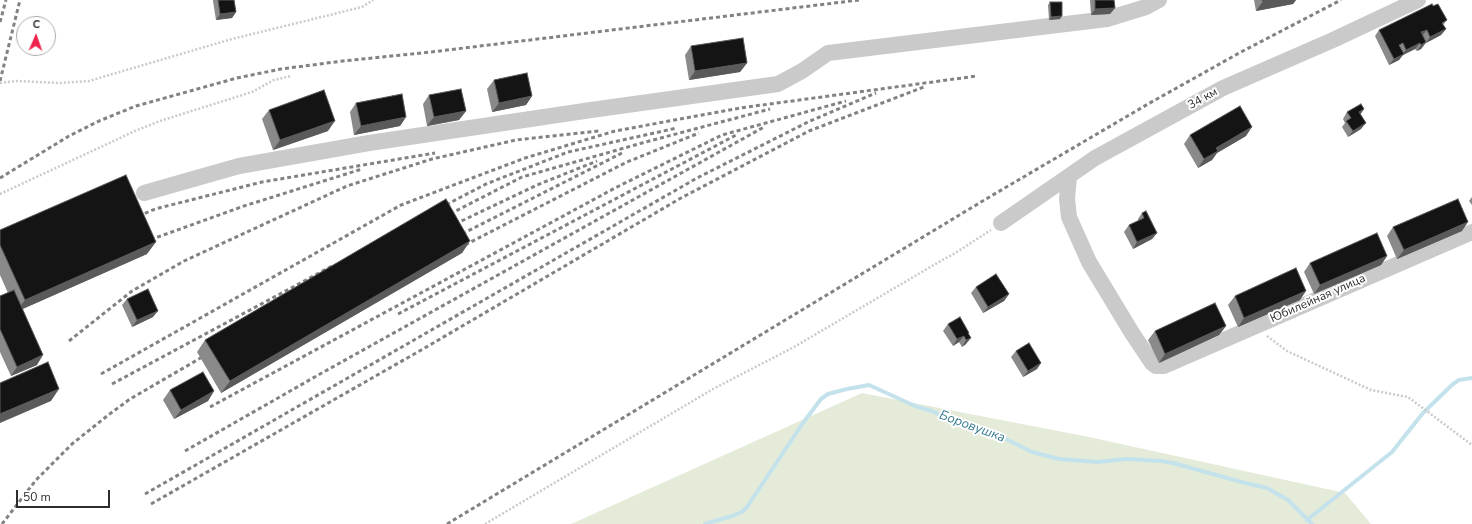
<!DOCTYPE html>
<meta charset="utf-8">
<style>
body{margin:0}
#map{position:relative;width:1472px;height:524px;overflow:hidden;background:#fff;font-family:"Nunito Sans",sans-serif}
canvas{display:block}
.north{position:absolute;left:16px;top:16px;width:40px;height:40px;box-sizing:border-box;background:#fff;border:1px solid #ababab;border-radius:50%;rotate:2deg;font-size:11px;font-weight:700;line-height:16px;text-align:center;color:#2d2d2d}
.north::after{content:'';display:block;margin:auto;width:14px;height:18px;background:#ed254f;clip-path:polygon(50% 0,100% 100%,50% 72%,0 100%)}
.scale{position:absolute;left:16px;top:490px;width:94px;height:18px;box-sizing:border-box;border:2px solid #2d2d2d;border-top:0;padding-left:5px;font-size:12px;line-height:14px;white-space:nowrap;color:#2d2d2d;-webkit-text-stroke:3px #fff;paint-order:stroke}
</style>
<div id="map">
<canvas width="1472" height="524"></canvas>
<div class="north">С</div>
<div class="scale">50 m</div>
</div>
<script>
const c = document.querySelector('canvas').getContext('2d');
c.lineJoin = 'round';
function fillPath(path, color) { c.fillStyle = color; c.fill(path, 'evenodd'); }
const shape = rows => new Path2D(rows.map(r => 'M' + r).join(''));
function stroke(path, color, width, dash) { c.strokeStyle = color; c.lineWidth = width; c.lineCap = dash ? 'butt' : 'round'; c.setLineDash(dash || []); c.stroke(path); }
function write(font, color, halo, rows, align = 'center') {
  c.font = font + ' "Nunito Sans",sans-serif'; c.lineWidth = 4; c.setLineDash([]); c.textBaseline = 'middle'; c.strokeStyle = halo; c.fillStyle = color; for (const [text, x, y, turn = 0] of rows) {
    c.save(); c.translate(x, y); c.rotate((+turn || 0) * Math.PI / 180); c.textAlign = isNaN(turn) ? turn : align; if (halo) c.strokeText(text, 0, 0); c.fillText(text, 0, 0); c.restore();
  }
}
fillPath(shape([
 [862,393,1089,437,1345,493,1371,524,571,524]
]), '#e5ebd9');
stroke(shape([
 [1307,520,1392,452,1423,413,1453,384,1459,380,1472,378],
 [705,524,732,516,742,512,747,507,803,423,821,399,828,394,847,389,869,385,915,406,932,411,962,426,996,434,1032,452,1059,459,1097,462,1127,459,1161,461,1173,463,1245,483,1267,488,1288,500,1312,524]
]), '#c4e2ec', 4);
stroke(shape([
 [0,83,17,81,60,83,89,81,232,39,362,7,373,0],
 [0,194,135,131,160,121,252,92,274,80,291,76],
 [1267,336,1287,351,1371,390,1408,397,1472,445],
 [485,524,713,389,794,347,944,259,952,255,991,230]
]), '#cacaca', 2.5, [2, 2]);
stroke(shape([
 [1069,177,1067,199,1069,217,1089,262,1132,333,1152,363,1156,366,1164,366,1472,232],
 [144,193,239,166,369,143,591,110,778,84,802,71,828,53,1107,19,1146,7,1159,0],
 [1001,223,1095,158,1223,88,1333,40,1418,0]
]), '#cacaca', 16);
stroke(shape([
 [0,22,6,0],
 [0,81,20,0],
 [0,178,69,136,99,121,136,106,237,78,281,69,343,61,431,52,859,0],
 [440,208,486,184,568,152,677,128],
 [444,217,522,177,642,143,770,109],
 [132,219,155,209,262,182,435,153],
 [449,227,537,185,597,161],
 [456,237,622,153],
 [144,242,244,206,362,169],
 [459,248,627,162,699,133],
 [398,314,738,134],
 [69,341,132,291,184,261,347,186,432,159,516,140,599,131],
 [101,374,401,205,525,158,615,131,740,108,977,76],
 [112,384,334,265],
 [210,407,615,188,722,135,846,101],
 [185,451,320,374,764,127],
 [145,494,697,178,810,121,876,93],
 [151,504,423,349,681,198,809,131,924,87],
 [2,524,36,480,72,444,107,416,130,399,211,352],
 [447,524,986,199,1148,104,1241,52,1341,0]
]), '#828282', 3, [4, 3]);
fillPath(shape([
 [213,0,234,0,236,12,232,18,216,20,213,1],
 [1090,0,1114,0,1115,8,1110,14,1091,15],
 [1254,0,1296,0,1293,4,1256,11],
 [1050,2,1062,16,1060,19,1049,20,1048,5],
 [1433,6,1447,20,1443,25,1446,29,1441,35,1426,43,1421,49,1417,51,1415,49,1403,55,1399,60,1389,65,1375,36,1379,30],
 [691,46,747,63,740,72,689,80,685,55],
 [494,80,532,96,526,105,492,112,487,89],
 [429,95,466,111,459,120,427,126,423,104],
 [356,103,406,117,400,126,354,135,350,112],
 [1364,109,1360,114,1361,129,1348,137,1342,127,1345,123,1343,119,1347,112],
 [269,110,328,131,273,150,262,119],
 [1190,135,1246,136,1217,153,1212,160,1198,168,1184,144],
 [1472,197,1472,205,1469,201],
 [1142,213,1157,233,1152,239,1133,249,1124,232,1129,225,1138,221,1138,219],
 [1393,227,1462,231,1397,259,1387,236],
 [0,230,147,254,22,309,37,365,11,376,0,352,0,296,8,293,0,275],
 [470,241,462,253,221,393,197,352,205,340],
 [1387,256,1381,265,1314,294,1304,272,1310,263],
 [976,287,1009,294,1004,301,983,313,971,293],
 [1235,296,1300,300,1238,327,1228,305],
 [127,299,153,317,132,327,122,305],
 [948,324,968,334,966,344,962,347,959,342,953,346,943,331],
 [1226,326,1219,335,1159,363,1148,340,1155,331],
 [1016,351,1041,363,1037,369,1023,377,1011,357],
 [170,390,214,391,208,401,174,419,163,400]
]), '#8a8a8a');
fillPath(shape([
 [1271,0,1296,0,1293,4,1256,11,1263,1],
 [1115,8,1110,14,1091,15,1095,9],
 [236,12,232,18,216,20,220,14],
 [1062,16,1060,19,1049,20,1051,17],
 [1446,29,1441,35,1426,43,1430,37],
 [1427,30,1422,36,1421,32],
 [1426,42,1421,49,1417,51,1421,45],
 [1420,43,1415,49,1403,55,1399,60,1389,65,1394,59,1402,54,1406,50],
 [747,63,740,72,689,80,695,71],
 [532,96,526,105,492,112,499,103],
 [1364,109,1360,115,1359,112],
 [466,111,459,120,427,126,434,117],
 [406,117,400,126,354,135,361,126],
 [335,121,328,131,273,150,280,140],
 [1366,123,1361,129,1348,137,1353,131],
 [1252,127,1246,136,1217,153,1212,160,1198,168,1204,159,1216,148],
 [1468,222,1462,231,1397,259,1404,250],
 [1157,233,1152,239,1133,249,1137,242],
 [470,241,462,253,221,393,230,381],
 [156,242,147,254,16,312,25,300],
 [1387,256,1381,265,1314,294,1320,285],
 [1306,291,1300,300,1238,327,1244,318],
 [1009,294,1004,301,983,313,988,307],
 [158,311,153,317,132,327,137,320],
 [1226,326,1219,335,1159,363,1165,354],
 [964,336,959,342,953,346,957,339],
 [971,338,966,344,962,347,966,340],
 [43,355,37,365,11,376,17,367],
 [1041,363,1037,369,1023,377,1028,371],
 [59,389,51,401,0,423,0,414],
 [214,391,208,401,174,419,181,410]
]), '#5a5a5a');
const building = shape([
 [218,0,234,0,236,12,220,14,218,0],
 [1095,0,1114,0,1115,8,1095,9,1095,0],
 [1262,0,1271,0,1263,1,1262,0],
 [1050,2,1062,2,1062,16,1051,17,1050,2],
 [1432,4,1433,6,1438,4,1447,20,1442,23,1446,29,1430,37,1427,30,1421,32,1426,42,1421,45,1420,43,1406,50,1403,43,1399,45,1404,54,1394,59,1379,30,1432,4],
 [743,38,747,63,695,71,691,46,743,38],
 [527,73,532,96,499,103,494,80,527,73],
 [461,89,466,111,434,117,429,95,461,89],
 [324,90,335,121,280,140,269,110,324,90],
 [402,94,406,117,361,126,356,103,402,94],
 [1361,104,1364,109,1359,112,1366,123,1353,131,1346,121,1351,118,1347,112,1361,104],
 [1240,106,1252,127,1216,148,1218,151,1204,159,1190,135,1240,106],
 [126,175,156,242,25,300,0,245,0,230,126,175],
 [446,199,470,241,230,381,205,340,446,199],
 [1458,199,1468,222,1404,250,1393,227,1458,199],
 [1146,211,1157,233,1137,242,1129,225,1144,218,1142,213,1146,211],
 [1377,233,1387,256,1320,285,1310,263,1377,233],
 [1296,268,1306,291,1244,318,1235,296,1296,268],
 [996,274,1009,294,988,307,976,287,996,274],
 [148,289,158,311,137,320,127,299,148,289],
 [14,290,43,355,17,367,0,329,0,296,14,290],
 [1215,303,1226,326,1165,354,1155,331,1215,303],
 [960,317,969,333,968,333,971,338,966,340,964,336,957,339,948,324,960,317],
 [1029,343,1041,363,1028,371,1016,351,1029,343],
 [48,362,59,389,0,414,0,383,48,362],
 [203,372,214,391,181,410,170,390,203,372]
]);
fillPath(building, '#141414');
stroke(building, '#5a5a5a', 1);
write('12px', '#2d2d2d', '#fff', [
 ["34 км",1203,99,-29],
 ["Юбилейная улица",1318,299,-24]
]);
write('italic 13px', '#387b92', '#fff', [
 ["Боровушка",972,427,20]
]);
</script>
